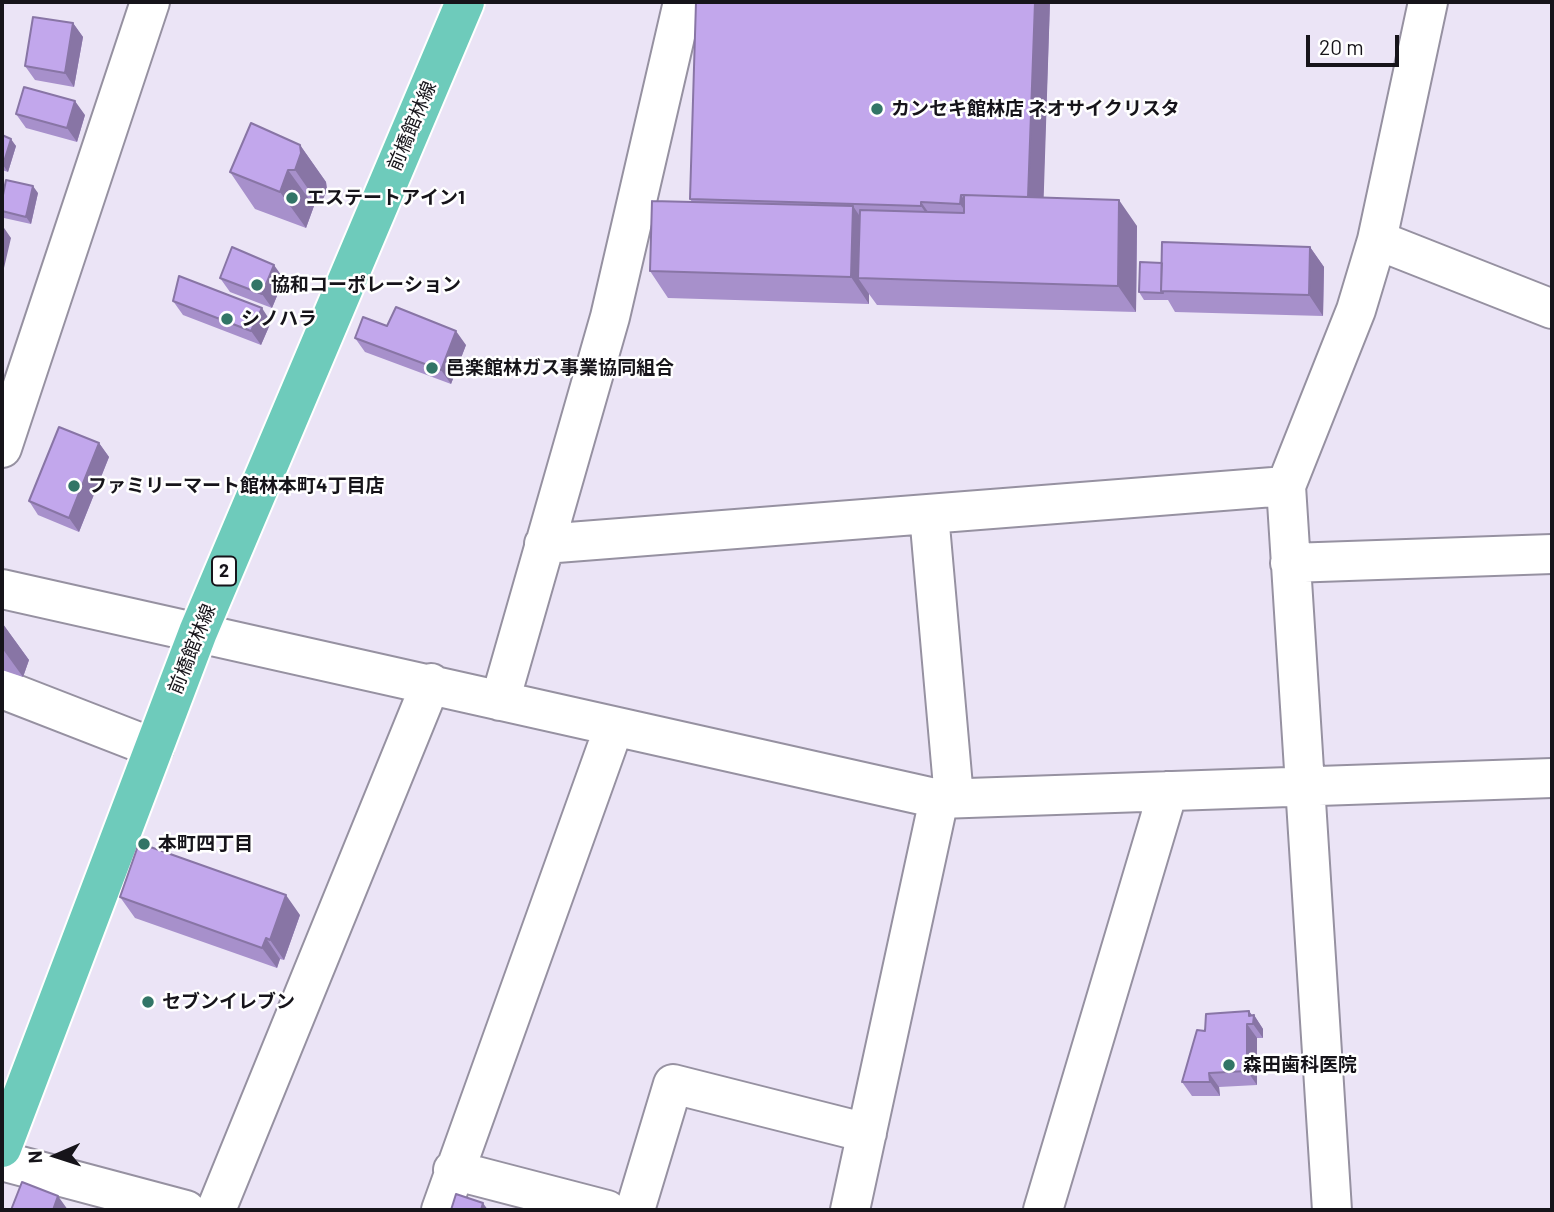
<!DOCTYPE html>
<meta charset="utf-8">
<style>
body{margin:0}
#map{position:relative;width:1554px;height:1212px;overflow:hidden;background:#ebe4f6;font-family:Barlow,sans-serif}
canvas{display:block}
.frame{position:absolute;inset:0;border:4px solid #16141a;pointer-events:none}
.north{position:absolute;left:21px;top:1121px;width:70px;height:70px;-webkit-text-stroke:5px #fff;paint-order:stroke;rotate:267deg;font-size:19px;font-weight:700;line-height:28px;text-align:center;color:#16141a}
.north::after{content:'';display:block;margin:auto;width:24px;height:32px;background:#16141a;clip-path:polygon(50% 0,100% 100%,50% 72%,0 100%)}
.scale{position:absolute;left:1306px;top:35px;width:93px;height:32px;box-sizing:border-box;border:4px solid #16141a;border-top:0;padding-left:9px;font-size:21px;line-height:24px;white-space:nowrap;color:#16141a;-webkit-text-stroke:5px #fff;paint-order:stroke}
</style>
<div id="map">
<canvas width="1554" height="1212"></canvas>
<div class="frame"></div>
<div class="north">N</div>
<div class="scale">20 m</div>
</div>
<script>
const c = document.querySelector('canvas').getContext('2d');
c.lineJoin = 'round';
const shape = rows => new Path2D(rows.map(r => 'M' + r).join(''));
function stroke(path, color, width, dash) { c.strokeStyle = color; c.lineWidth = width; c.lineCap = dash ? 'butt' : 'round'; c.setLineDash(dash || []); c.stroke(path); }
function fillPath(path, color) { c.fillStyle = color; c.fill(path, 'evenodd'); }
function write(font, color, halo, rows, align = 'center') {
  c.font = font + ' Barlow,"Noto Sans JP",sans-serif'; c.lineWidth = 5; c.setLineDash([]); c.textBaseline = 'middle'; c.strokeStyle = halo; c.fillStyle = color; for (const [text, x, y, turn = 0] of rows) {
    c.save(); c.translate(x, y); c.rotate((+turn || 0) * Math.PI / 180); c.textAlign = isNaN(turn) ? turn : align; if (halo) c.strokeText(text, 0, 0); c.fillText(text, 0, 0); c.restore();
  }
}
const minor = shape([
 [1377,240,1552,309],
 [2,448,150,2],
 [929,514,954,798],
 [544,544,1286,486],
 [1290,563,1552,554],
 [2,589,939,799,1552,778],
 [2,689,154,748],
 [500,701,610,317,683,2],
 [2,1161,186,1210],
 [453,1170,607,1210],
 [216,1210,431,683],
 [441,1210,614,727],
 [635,1210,673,1084,867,1133],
 [850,1210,939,799],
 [1043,1210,1168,791],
 [1332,1210,1286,486,1356,310,1377,240,1428,2]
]);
const major = shape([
 [2,1148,198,632,465,2]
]);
stroke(minor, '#9691a1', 42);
stroke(major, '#fff', 42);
stroke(minor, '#fff', 38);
stroke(major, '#6ecbbb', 38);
fillPath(shape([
 [696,2,1050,2,1043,197,1137,226,1136,312,877,305,869,294,869,304,668,298,650,271,692,202,690,199],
 [73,23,83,37,74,87,35,80,25,66],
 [16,114,85,115,77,142,26,128],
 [2,135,16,146,8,172,2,170],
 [300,145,326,182,327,190,320,206,314,206,306,228,255,209,230,172],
 [38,193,31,224,4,218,2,214,2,200],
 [1310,247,1324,267,1323,316,1175,312,1168,300,1144,300,1139,292,1162,263],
 [220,278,284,279,272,308,230,292],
 [173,301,271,322,261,345,183,315],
 [387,326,466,345,451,384,365,352,355,338],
 [99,443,109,457,79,532,38,515,29,501],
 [2,623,29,660,23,677,2,670],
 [120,897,300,915,284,960,280,959,277,968,135,918],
 [1249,1011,1252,1015,1254,1015,1263,1029,1263,1038,1257,1038,1257,1085,1219,1087,1220,1096,1192,1096,1182,1082]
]), '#a790cb');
fillPath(shape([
 [1035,2,1050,2,1043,218,1028,197],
 [73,23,83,37,74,87,65,73],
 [75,101,85,115,77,142,67,128],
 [11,139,16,146,8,172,3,165],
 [300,145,326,182,327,190,320,206,295,170],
 [288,170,314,206,306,228,280,192],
 [33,186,38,193,31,224,26,217],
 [961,195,975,216,975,224,960,204],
 [1119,200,1137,226,1136,312,1118,286],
 [921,202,936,223,935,226,921,206],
 [853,206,871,233,858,278,869,294,869,304,851,277],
 [2,225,11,238,4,268,2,264],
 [1310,247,1324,267,1323,316,1309,295],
 [274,265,284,279,272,308,262,294],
 [262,308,271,322,261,345,251,331],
 [456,331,466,345,451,384,441,370],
 [99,443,109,457,79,532,69,518],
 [3,624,29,660,23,677,2,648,2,628],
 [286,895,300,915,284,960,270,940],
 [266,938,280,959,277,968,262,948],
 [1249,1011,1253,1017,1254,1015,1263,1029,1263,1038,1253,1024],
 [1247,1024,1257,1038,1257,1085,1247,1071],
 [1209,1073,1219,1087,1220,1096,1210,1082],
 [58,1196,68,1210,53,1210],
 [483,1203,488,1210,481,1210]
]), '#8875a5');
const building = shape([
 [696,2,1035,2,1028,197,964,195,961,195,960,204,921,202,921,206,690,199,696,2],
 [33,17,73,23,65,73,25,66,33,17],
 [24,87,75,101,67,128,16,114,24,87],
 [251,123,300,145,301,153,295,170,288,170,280,192,230,172,251,123],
 [2,135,11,139,3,165,2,164,2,135],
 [6,180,33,186,26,217,2,211,2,200,6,180],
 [964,195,1119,200,1118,286,858,278,860,210,964,213,964,195],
 [652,201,853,206,851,277,650,271,652,201],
 [1162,242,1310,247,1309,295,1161,291,1162,242],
 [232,247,274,265,262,294,220,278,232,247],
 [1140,262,1162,263,1161,291,1163,293,1139,292,1140,262],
 [179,276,262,308,251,331,173,301,179,276],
 [396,307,456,331,441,370,355,338,363,317,387,326,396,307],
 [59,427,99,443,69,518,29,501,59,427],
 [139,843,286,895,270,940,266,938,262,948,120,897,139,843],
 [1249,1011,1249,1016,1254,1015,1253,1024,1247,1024,1247,1071,1209,1073,1210,1082,1182,1082,1197,1030,1205,1031,1206,1014,1249,1011],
 [22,1182,58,1196,53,1210,11,1210,22,1182],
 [456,1194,483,1203,481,1210,451,1210,456,1194]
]);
fillPath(building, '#c2a7ec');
stroke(building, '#8875a5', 2);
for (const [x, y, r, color] of [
 [877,109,7,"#327566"],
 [292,198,7,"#327566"],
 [257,285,7,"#327566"],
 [227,319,7,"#327566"],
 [432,368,7,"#327566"],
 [74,486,7,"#327566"],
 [144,844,7,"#327566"],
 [148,1002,7,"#327566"],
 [1229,1065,7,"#327566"]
]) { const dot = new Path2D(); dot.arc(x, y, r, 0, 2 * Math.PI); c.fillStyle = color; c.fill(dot); stroke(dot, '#fff', 2.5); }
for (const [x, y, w] of [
 [224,571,24]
]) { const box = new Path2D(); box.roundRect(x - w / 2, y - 14.5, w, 29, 5); c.fillStyle = '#fff'; c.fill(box); stroke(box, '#16141a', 2); }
write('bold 18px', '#16141a', null, [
 ["2",224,571]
]);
write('bold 19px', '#16141a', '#fff', [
 ["カンセキ館林店 ネオサイクリスタ",891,109],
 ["エステートアイン1",306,198],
 ["協和コーポレーション",271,285],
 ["シノハラ",241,319],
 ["邑楽館林ガス事業協同組合",446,368],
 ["ファミリーマート館林本町4丁目店",88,486],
 ["本町四丁目",158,844],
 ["セブンイレブン",162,1002],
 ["森田歯科医院",1243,1065]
], 'left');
write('19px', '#16141a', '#fff', [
 ["前橋館林線",412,126,-67],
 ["前橋館林線",192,649,-68]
]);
</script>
